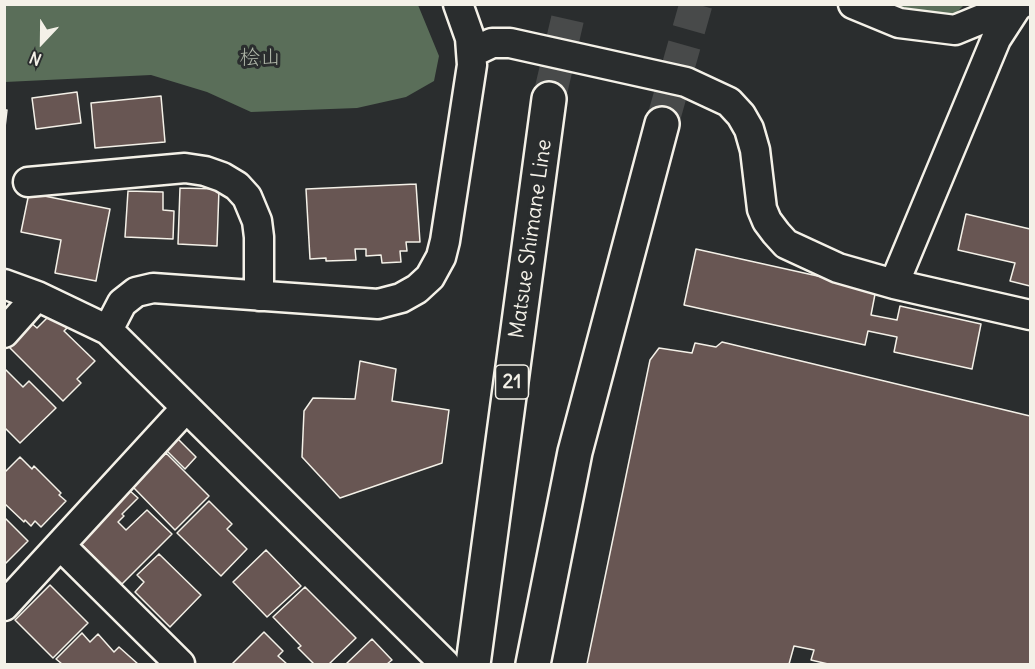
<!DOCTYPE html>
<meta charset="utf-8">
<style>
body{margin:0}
#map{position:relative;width:1035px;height:669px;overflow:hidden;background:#2a2d2e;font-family:Delius,sans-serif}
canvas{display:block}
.frame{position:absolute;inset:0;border:6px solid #f4f1e8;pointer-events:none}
.north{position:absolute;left:12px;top:12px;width:60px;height:60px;-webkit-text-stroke:4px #2a2d2e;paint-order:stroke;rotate:202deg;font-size:16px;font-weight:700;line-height:24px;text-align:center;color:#f4f1e8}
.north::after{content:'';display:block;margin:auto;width:21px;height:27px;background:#f4f1e8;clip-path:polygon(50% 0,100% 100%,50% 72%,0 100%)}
</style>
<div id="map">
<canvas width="1035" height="669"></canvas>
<div class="frame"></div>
<div class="north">N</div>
</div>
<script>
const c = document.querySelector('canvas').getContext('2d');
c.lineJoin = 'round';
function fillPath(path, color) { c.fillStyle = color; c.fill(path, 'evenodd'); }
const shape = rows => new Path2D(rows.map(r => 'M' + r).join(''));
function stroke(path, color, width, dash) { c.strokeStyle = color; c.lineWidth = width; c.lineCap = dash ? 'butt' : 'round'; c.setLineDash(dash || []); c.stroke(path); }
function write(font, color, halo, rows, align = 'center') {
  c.font = font + ' Delius,"Klee One",sans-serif'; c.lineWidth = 6; c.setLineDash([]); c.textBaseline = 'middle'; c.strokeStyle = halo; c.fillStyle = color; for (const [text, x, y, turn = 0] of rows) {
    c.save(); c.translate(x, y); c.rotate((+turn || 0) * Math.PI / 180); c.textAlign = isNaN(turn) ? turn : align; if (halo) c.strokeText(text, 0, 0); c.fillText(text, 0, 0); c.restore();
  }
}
fillPath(shape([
 [4,5,418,5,439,56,434,81,406,97,357,108,251,112,207,92,151,75,5,82],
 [881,5,964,5,951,18,907,15]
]), '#5a6e59');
const building = shape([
 [77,92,81,123,36,129,32,98,77,92],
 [161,96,165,142,95,148,91,103,161,96],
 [4,110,7,110,4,136,4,110],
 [416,184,420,242,406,242,407,251,400,251,401,262,382,263,381,255,366,256,366,249,355,249,356,260,326,261,326,258,310,259,306,189,416,184],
 [180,188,219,189,217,246,178,244,180,188],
 [128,191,163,192,163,210,174,211,173,239,125,237,128,191],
 [29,193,110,209,96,281,55,273,61,240,21,232,29,193],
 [966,214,1030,229,1030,286,1010,281,1015,263,958,250,966,214],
 [696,249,876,289,871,315,897,320,900,306,981,324,972,369,894,352,897,337,868,331,865,345,684,305,696,249],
 [53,312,68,327,64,331,95,361,77,379,81,383,63,401,6,344,29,321,37,328,53,312],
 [722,342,1030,416,1030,664,828,664,811,660,814,650,794,646,789,664,587,664,650,360,659,348,692,353,695,343,716,347,722,342],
 [360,361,396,369,392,401,449,410,442,463,340,498,302,457,304,411,313,398,355,399,360,361],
 [4,368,23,387,29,381,56,408,20,443,4,427,4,368],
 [178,439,196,457,185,469,166,450,178,439],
 [166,453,209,496,175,530,132,486,166,453],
 [20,457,32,469,34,466,61,493,59,495,66,501,41,527,35,521,31,526,25,520,24,522,4,503,4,473,20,457],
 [129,490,138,498,122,514,124,516,118,522,126,530,147,510,172,534,122,584,82,545,83,536,129,490],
 [209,501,232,524,227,529,247,549,221,576,177,533,209,501],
 [4,517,28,541,5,564,4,564,4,517],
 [266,550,301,586,267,617,233,582,266,550],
 [159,554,201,595,170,627,135,592,144,582,137,575,159,554],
 [50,585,88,623,53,658,15,620,50,585],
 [305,587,356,638,329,664,314,664,298,648,301,646,273,617,305,587],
 [264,632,283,651,278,656,287,664,232,664,264,632],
 [82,633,90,642,98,634,114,652,119,647,138,664,62,664,56,659,82,633],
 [372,639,392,660,387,664,346,664,372,639]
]);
fillPath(building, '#685653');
stroke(building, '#f4f1e8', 1.5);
stroke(shape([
 [549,99,571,4],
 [662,124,696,4]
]), '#484a4a', 33, [33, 16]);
const minor = shape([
 [853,4,899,23,955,30,1018,4],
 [473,52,492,43,510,43,686,82,729,102,741,115,749,129,755,150,762,209,767,221,776,233,786,244,838,268,894,284,996,39,1018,5,1021,4],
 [28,182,185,168,205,171,222,177,237,186,247,197,257,221,259,237,259,296],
 [4,284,37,296,108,330,445,664],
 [894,284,1030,315],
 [108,330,122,303,136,292,153,288,378,304,401,298,417,289,430,277,441,257,445,241,472,65,470,38,458,4],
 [4,333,37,296],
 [60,545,180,664],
 [4,606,186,408]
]);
const primary = shape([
 [473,664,549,99],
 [533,664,575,452,662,124]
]);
stroke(minor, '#f4f1e8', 33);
stroke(primary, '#f4f1e8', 38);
stroke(minor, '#2a2d2e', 28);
stroke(primary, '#2a2d2e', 33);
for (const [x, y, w] of [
 [512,382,33]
]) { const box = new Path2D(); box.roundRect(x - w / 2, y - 17, w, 34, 4.5); c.fillStyle = '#2a2d2e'; c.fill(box); stroke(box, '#f4f1e8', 1.5); }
write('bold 20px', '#f4f1e8', null, [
 ["21",512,382]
]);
write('21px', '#afb6a8', '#2a2d2e', [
 ["桧山",260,58]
]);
write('21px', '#f4f1e8', '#2a2d2e', [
 ["Matsue Shimane Line",531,239,-82]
]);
</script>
